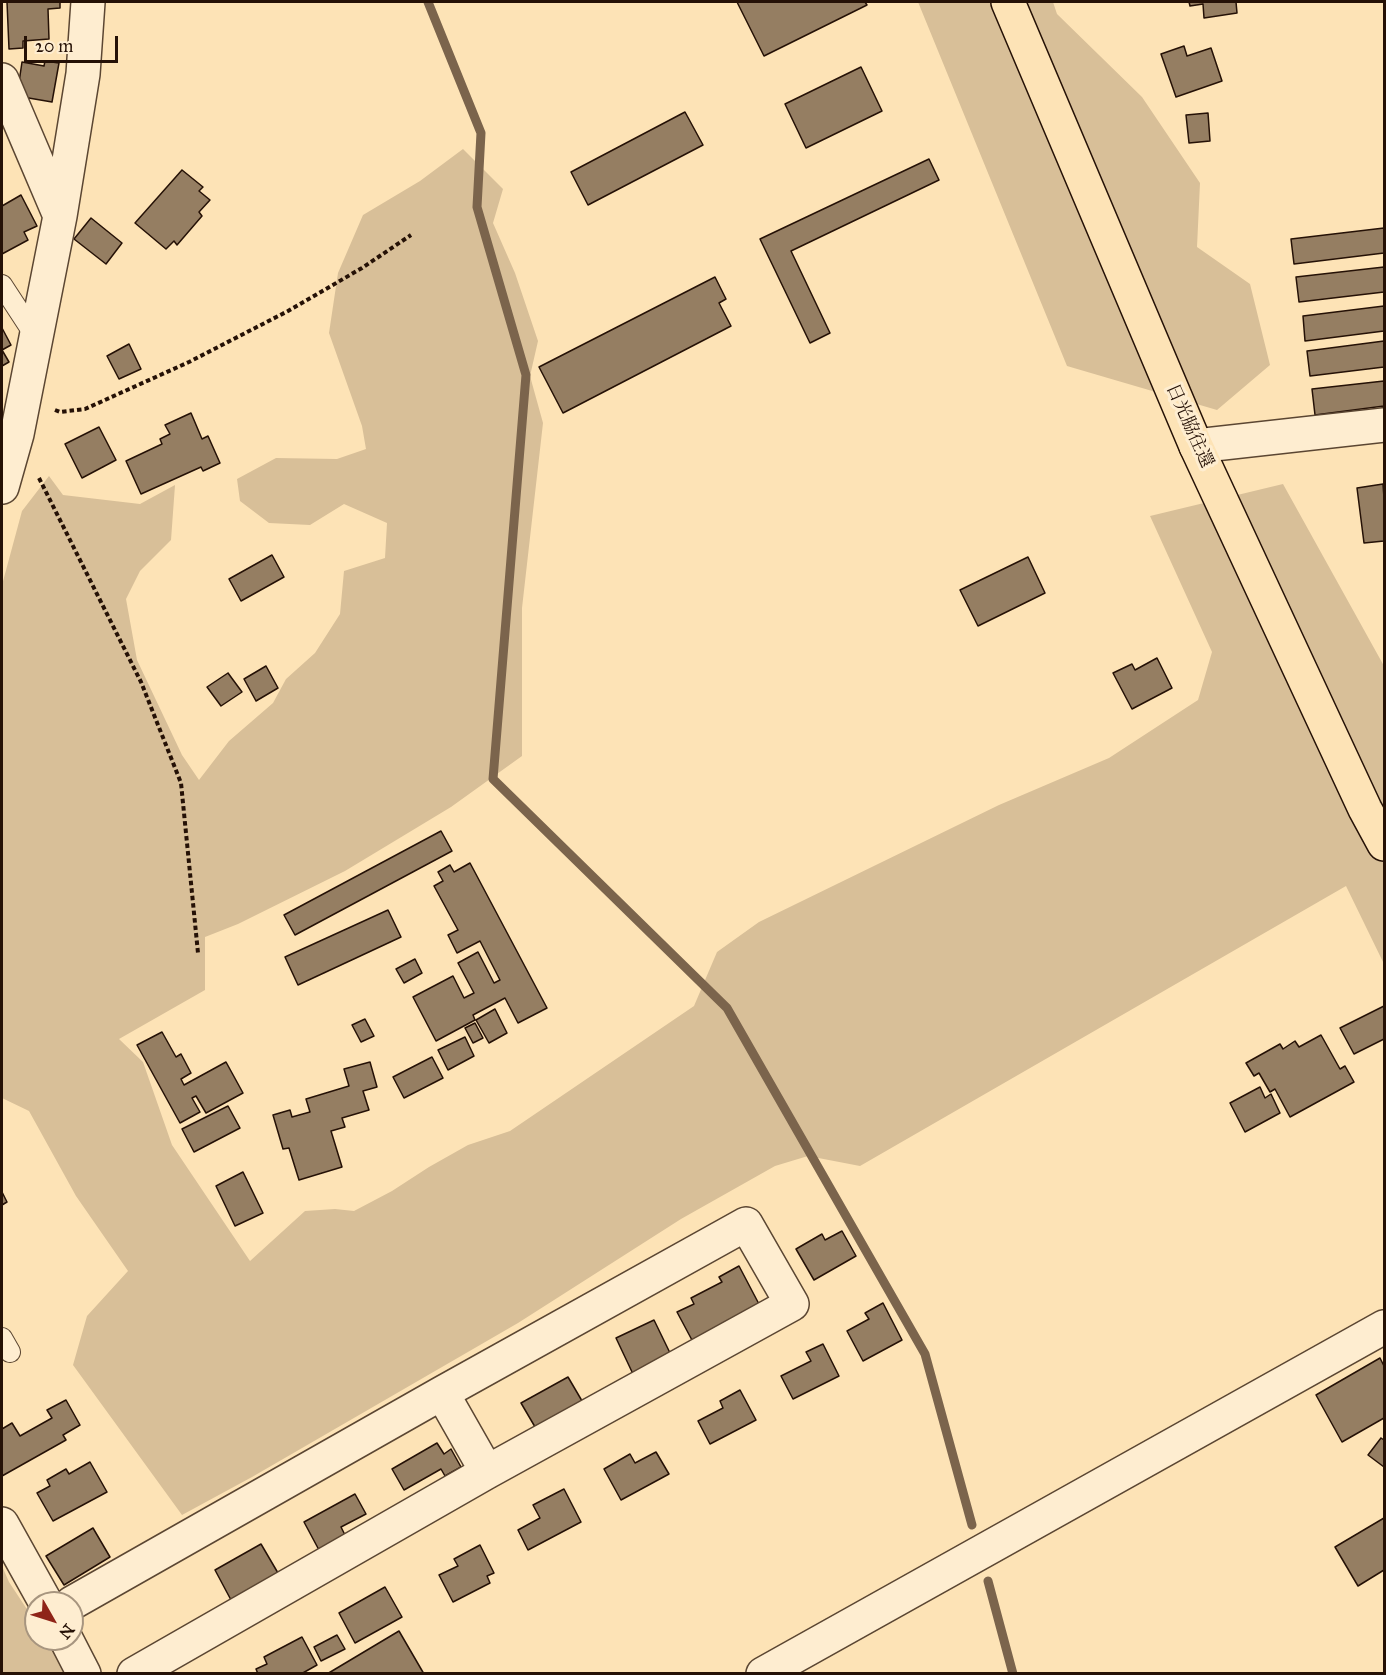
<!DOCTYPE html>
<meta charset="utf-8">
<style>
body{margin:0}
#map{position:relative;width:1386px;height:1675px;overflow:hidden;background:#fde3b6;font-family:"IM FELL Great Primer",serif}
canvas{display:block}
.frame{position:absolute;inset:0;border:3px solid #251106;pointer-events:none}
.north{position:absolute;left:24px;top:1591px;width:60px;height:60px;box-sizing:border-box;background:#feedd0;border:2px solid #a7957f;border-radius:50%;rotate:129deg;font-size:16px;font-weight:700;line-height:24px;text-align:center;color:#251106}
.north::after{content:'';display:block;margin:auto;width:21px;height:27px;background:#8f2418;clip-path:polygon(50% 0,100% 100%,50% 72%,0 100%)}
.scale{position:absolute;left:24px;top:36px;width:94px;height:27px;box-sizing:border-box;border:3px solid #251106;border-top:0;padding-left:8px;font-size:18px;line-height:21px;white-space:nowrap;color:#251106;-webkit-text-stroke:4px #feedd0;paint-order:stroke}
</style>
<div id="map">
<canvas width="1386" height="1675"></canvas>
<div class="frame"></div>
<div class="north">N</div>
<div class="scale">20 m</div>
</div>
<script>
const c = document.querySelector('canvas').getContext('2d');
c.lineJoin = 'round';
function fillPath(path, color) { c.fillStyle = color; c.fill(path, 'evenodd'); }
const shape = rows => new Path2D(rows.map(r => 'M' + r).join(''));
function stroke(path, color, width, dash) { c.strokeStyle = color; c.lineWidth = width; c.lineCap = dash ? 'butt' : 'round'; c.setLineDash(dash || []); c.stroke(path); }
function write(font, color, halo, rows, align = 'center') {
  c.font = font + ' "IM FELL Great Primer","Noto Serif JP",serif'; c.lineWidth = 6; c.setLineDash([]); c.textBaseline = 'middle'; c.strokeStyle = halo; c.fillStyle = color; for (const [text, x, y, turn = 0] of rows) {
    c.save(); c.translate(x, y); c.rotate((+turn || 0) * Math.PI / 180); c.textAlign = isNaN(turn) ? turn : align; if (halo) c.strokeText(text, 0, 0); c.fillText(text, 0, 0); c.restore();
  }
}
fillPath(shape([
 [918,2,1053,2,1057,14,1142,97,1200,183,1197,247,1250,284,1270,365,1217,410,1067,366],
 [463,149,503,189,493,223,515,273,538,341,530,376,543,423,522,608,522,756,451,807,345,871,238,924,205,937,205,990,119,1039,143,1062,172,1145,250,1261,305,1211,335,1209,354,1211,392,1191,429,1167,468,1145,510,1131,694,1006,717,952,759,922,999,805,1109,758,1198,700,1212,652,1150,516,1283,484,1384,666,1384,964,1346,886,860,1166,808,1156,775,1166,681,1219,518,1323,252,1477,182,1515,73,1365,87,1316,128,1271,76,1196,29,1111,2,1098,2,585,22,511,49,476,63,495,140,504,175,485,171,540,140,571,126,599,137,660,182,755,199,780,229,741,273,703,286,679,315,653,340,614,344,571,385,558,387,523,344,504,310,525,269,523,240,501,237,479,276,458,337,459,366,449,362,426,329,333,338,273,363,215,420,181],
 [2,1566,9,1582,36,1623,36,1639,47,1639,69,1673,2,1673]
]), '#d8bf98');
stroke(shape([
 [428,2,481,133,477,207,526,375,493,779,727,1008,925,1354,972,1525],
 [988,1581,1013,1674]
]), '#7b644c', 9);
const building = shape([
 [7,2,60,2,60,8,48,9,49,39,23,41,23,48,9,49,7,2],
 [737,2,865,2,867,5,764,56,737,2],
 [1189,2,1236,2,1237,13,1204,18,1203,4,1190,6,1189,2],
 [1184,46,1187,56,1211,48,1222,81,1176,97,1161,54,1184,46],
 [45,61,59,63,52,102,17,96,22,62,44,66,45,61],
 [861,67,882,111,806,148,785,104,861,67],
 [685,112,703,145,588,205,571,172,685,112],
 [1208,113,1210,141,1189,143,1186,115,1208,113],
 [929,159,939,180,791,251,830,333,810,343,760,239,929,159],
 [182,170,203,187,199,191,210,200,199,212,202,216,177,245,174,241,166,249,135,223,182,170],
 [21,195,37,226,24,232,28,240,2,254,2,206,21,195],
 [91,218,122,243,106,264,74,239,91,218],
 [1384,228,1384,253,1294,264,1291,239,1384,228],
 [1384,267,1384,292,1299,302,1296,277,1384,267],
 [715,277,726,299,719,303,731,326,563,413,539,367,715,277],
 [1384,306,1384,331,1305,341,1303,316,1384,306],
 [2,328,11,345,2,350,9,362,2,366,2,328],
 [1384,341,1384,367,1310,376,1307,351,1384,341],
 [129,344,141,369,119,379,107,356,129,344],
 [1384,381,1384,406,1315,415,1312,389,1384,381],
 [191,413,202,439,208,436,220,463,203,471,201,467,141,494,126,461,162,444,160,439,170,434,165,425,191,413],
 [99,427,116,460,82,478,65,444,99,427],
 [1383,484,1384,498,1384,541,1364,543,1357,488,1383,484],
 [272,555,284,577,241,601,229,579,272,555],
 [1028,557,1045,593,978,626,960,590,1028,557],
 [1157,658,1172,688,1132,709,1113,673,1132,664,1135,670,1157,658],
 [266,666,278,688,256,701,244,679,266,666],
 [228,673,242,692,221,706,207,687,228,673],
 [441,831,452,851,295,935,284,915,441,831],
 [470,863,547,1008,518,1023,505,998,473,1015,475,1020,436,1041,413,997,453,976,464,998,474,993,458,963,478,952,494,983,500,980,480,941,457,953,448,935,458,930,434,886,443,881,438,872,450,865,454,872,470,863],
 [388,910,401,937,298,985,285,957,388,910],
 [415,959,422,973,404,983,396,969,415,959],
 [1384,1006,1384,1039,1354,1054,1340,1028,1384,1006],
 [495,1009,507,1033,489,1043,476,1020,495,1009],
 [365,1019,374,1036,361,1042,352,1025,365,1019],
 [475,1023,483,1038,473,1043,465,1028,475,1023],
 [162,1032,176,1057,181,1054,191,1073,181,1079,184,1085,226,1062,243,1093,206,1113,196,1096,192,1098,200,1112,180,1123,137,1045,162,1032],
 [1321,1035,1340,1069,1345,1066,1354,1082,1290,1117,1275,1089,1270,1092,1259,1073,1254,1076,1246,1063,1280,1044,1283,1049,1295,1041,1299,1047,1321,1035],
 [465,1037,474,1056,448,1070,438,1050,465,1037],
 [432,1057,443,1078,404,1098,393,1077,432,1057],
 [370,1062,377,1087,363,1091,369,1110,342,1118,345,1127,331,1131,342,1167,299,1180,289,1148,283,1149,273,1115,290,1110,292,1117,310,1112,306,1099,349,1086,344,1069,370,1062],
 [1260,1087,1265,1098,1271,1094,1280,1113,1245,1132,1230,1103,1260,1087],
 [228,1106,240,1128,194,1152,182,1129,228,1106],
 [243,1172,263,1213,235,1226,216,1186,243,1172],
 [2,1192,7,1202,2,1205,2,1192],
 [842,1231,856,1256,814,1280,796,1249,822,1234,825,1240,842,1231],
 [739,1266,760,1306,693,1342,677,1312,694,1304,691,1298,722,1282,719,1277,739,1266],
 [883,1303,902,1340,863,1361,847,1331,869,1319,865,1313,883,1303],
 [654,1320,671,1355,633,1374,616,1338,654,1320],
 [823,1344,839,1376,793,1399,781,1376,811,1361,806,1352,823,1344],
 [1380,1358,1384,1366,1384,1418,1342,1442,1316,1395,1380,1358],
 [568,1377,585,1406,538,1432,521,1403,568,1377],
 [740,1390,756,1420,710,1444,698,1421,723,1408,720,1401,740,1390],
 [66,1400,80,1425,63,1435,66,1440,2,1476,2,1429,12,1423,20,1436,52,1418,47,1410,66,1400],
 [1381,1438,1384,1440,1384,1467,1368,1455,1381,1438],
 [437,1443,444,1454,451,1449,461,1467,445,1476,441,1469,404,1490,392,1469,437,1443],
 [656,1452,669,1474,621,1500,604,1469,630,1454,635,1463,656,1452],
 [90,1462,107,1492,53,1521,37,1493,50,1486,47,1480,66,1469,69,1474,90,1462],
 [564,1489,581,1522,528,1550,518,1530,540,1518,533,1505,564,1489],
 [355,1494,366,1514,341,1527,345,1535,319,1550,304,1522,355,1494],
 [1384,1518,1384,1570,1358,1586,1335,1547,1384,1518],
 [93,1528,110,1557,64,1585,46,1556,93,1528],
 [261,1544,278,1573,231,1600,215,1570,261,1544],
 [480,1545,494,1573,487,1576,490,1583,453,1602,439,1575,458,1566,454,1559,480,1545],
 [385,1587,402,1617,355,1643,339,1613,385,1587],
 [399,1631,424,1674,327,1674,399,1631],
 [337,1635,345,1649,321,1661,314,1647,337,1635],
 [302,1637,317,1665,301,1674,258,1674,256,1669,267,1664,264,1657,302,1637]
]);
fillPath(building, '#957e62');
stroke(building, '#251106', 1.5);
const service = shape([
 [2,285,36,337],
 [2,1338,10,1352]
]);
const minor = shape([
 [2,80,60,216],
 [1196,446,1384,425],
 [2,487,17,434,60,216,83,74,88,2],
 [442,1393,487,1472],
 [2,1524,46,1603],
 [72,1603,442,1393,746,1224,792,1304,487,1472,134,1674],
 [66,1639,84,1674],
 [763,1674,1384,1327]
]);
const trunk = shape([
 [1008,2,1196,446,1365,809,1384,844]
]);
stroke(service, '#5b4632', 22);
stroke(minor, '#5b4632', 36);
stroke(trunk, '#251106', 36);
stroke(shape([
 [55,410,60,412,85,409,189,362,288,311,362,268,411,235],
 [39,478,141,682,181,783,198,953]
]), '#251106', 4, [4.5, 3]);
stroke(service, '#feedd0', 20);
stroke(minor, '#feedd0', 33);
stroke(trunk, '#fde3b6', 33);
write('18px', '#251106', '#feedd0', [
 ["日光脇往還",1189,426,66]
]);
</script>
